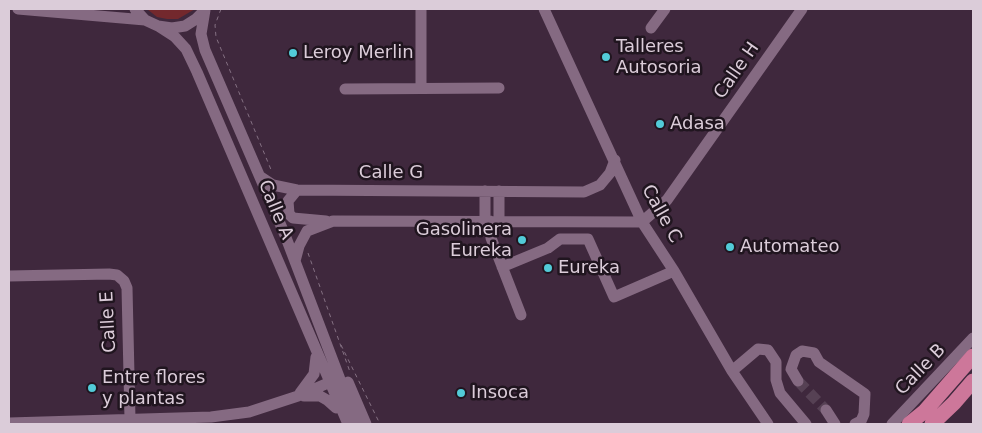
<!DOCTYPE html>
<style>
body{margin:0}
#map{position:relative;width:982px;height:433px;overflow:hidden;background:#3f283d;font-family:"DejaVu Sans",sans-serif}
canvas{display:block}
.frame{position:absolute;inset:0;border:10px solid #dbccd9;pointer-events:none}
</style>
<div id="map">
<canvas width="982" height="433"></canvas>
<div class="frame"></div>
</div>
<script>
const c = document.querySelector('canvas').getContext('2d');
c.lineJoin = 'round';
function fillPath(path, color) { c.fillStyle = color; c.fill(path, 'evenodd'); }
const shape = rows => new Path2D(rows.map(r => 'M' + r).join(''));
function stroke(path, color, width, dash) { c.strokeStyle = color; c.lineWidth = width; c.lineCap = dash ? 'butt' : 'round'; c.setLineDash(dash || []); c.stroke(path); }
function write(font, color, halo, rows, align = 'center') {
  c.font = font + ' "DejaVu Sans",sans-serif'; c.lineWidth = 5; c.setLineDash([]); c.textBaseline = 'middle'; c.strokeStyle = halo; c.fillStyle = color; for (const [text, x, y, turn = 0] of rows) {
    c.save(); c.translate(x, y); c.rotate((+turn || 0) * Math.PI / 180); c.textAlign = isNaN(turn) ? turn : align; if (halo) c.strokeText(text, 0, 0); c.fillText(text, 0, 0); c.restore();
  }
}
fillPath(shape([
 [147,9,195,9,178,19,167,19,157,17]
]), '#73282d');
stroke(shape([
 [798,381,826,410]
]), '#564154', 11, [11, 5.5]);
stroke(shape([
 [221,9,215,25,216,37,272,172],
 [308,253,350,372],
 [341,345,380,424]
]), '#857183', 1, [4, 4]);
stroke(shape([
 [18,9,145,20],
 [135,9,145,20,158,26,172,28,185,26,196,19,205,10],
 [544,9,642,222,674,271,732,371,768,424],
 [205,10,201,34,205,50,285,235,357,424],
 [158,26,175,37,186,49,197,72,348,424],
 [651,28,665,9],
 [421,88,421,9],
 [345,89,499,88],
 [261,177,273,185,297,190,584,192,600,185,610,173,615,160],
 [297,190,288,201,289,214,293,218,326,221],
 [485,191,485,221],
 [499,191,499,222],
 [490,221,491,238,521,315],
 [642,222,667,200,802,9],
 [295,261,299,246,307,231,333,221,642,222],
 [502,267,548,248,560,239,588,239,614,297,674,271],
 [9,276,109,274,117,275,124,281,127,288,130,419],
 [732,371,758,349,768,350,776,362,776,380,780,393,806,424],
 [798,381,791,369,796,355,802,351,814,353,819,362,865,394,864,414,861,421,855,424],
 [348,382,366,424],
 [300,393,314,374,316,357],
 [304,396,320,396,327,400,336,408],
 [826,410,835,424],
 [9,423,211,417,249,412,298,396,335,380],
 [892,424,973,338]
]), '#856a82', 11);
stroke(shape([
 [909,424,925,411,973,356],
 [932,424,954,403,973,381]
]), '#cd779a', 15);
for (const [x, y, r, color] of [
 [293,53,5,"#52cbd8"],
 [606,57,5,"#52cbd8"],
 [660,124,5,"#52cbd8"],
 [522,240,5,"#52cbd8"],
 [730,247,5,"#52cbd8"],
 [548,268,5,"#52cbd8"],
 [92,388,5,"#52cbd8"],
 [461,393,5,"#52cbd8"]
]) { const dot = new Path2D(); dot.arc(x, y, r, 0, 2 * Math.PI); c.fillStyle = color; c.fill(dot); stroke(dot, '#20151f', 2); }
write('18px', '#dbccd9', '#20151f', [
 ["Talleres",616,47],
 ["Autosoria",616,68],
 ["Leroy Merlin",303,53],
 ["Adasa",670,124],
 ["Gasolinera",512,230,"right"],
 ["Eureka",512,251,"right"],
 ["Automateo",740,247],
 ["Eureka",558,268],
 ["Entre flores",102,378],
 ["y plantas",102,399],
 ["Insoca",471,393]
], 'left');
write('18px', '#dbccd9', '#20151f', [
 ["Calle H",737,71,-55],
 ["Calle G",391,173],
 ["Calle A",275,210,67],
 ["Calle C",661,214,61],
 ["Calle E",109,322,-93],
 ["Calle B",921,370,-46]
]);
</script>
